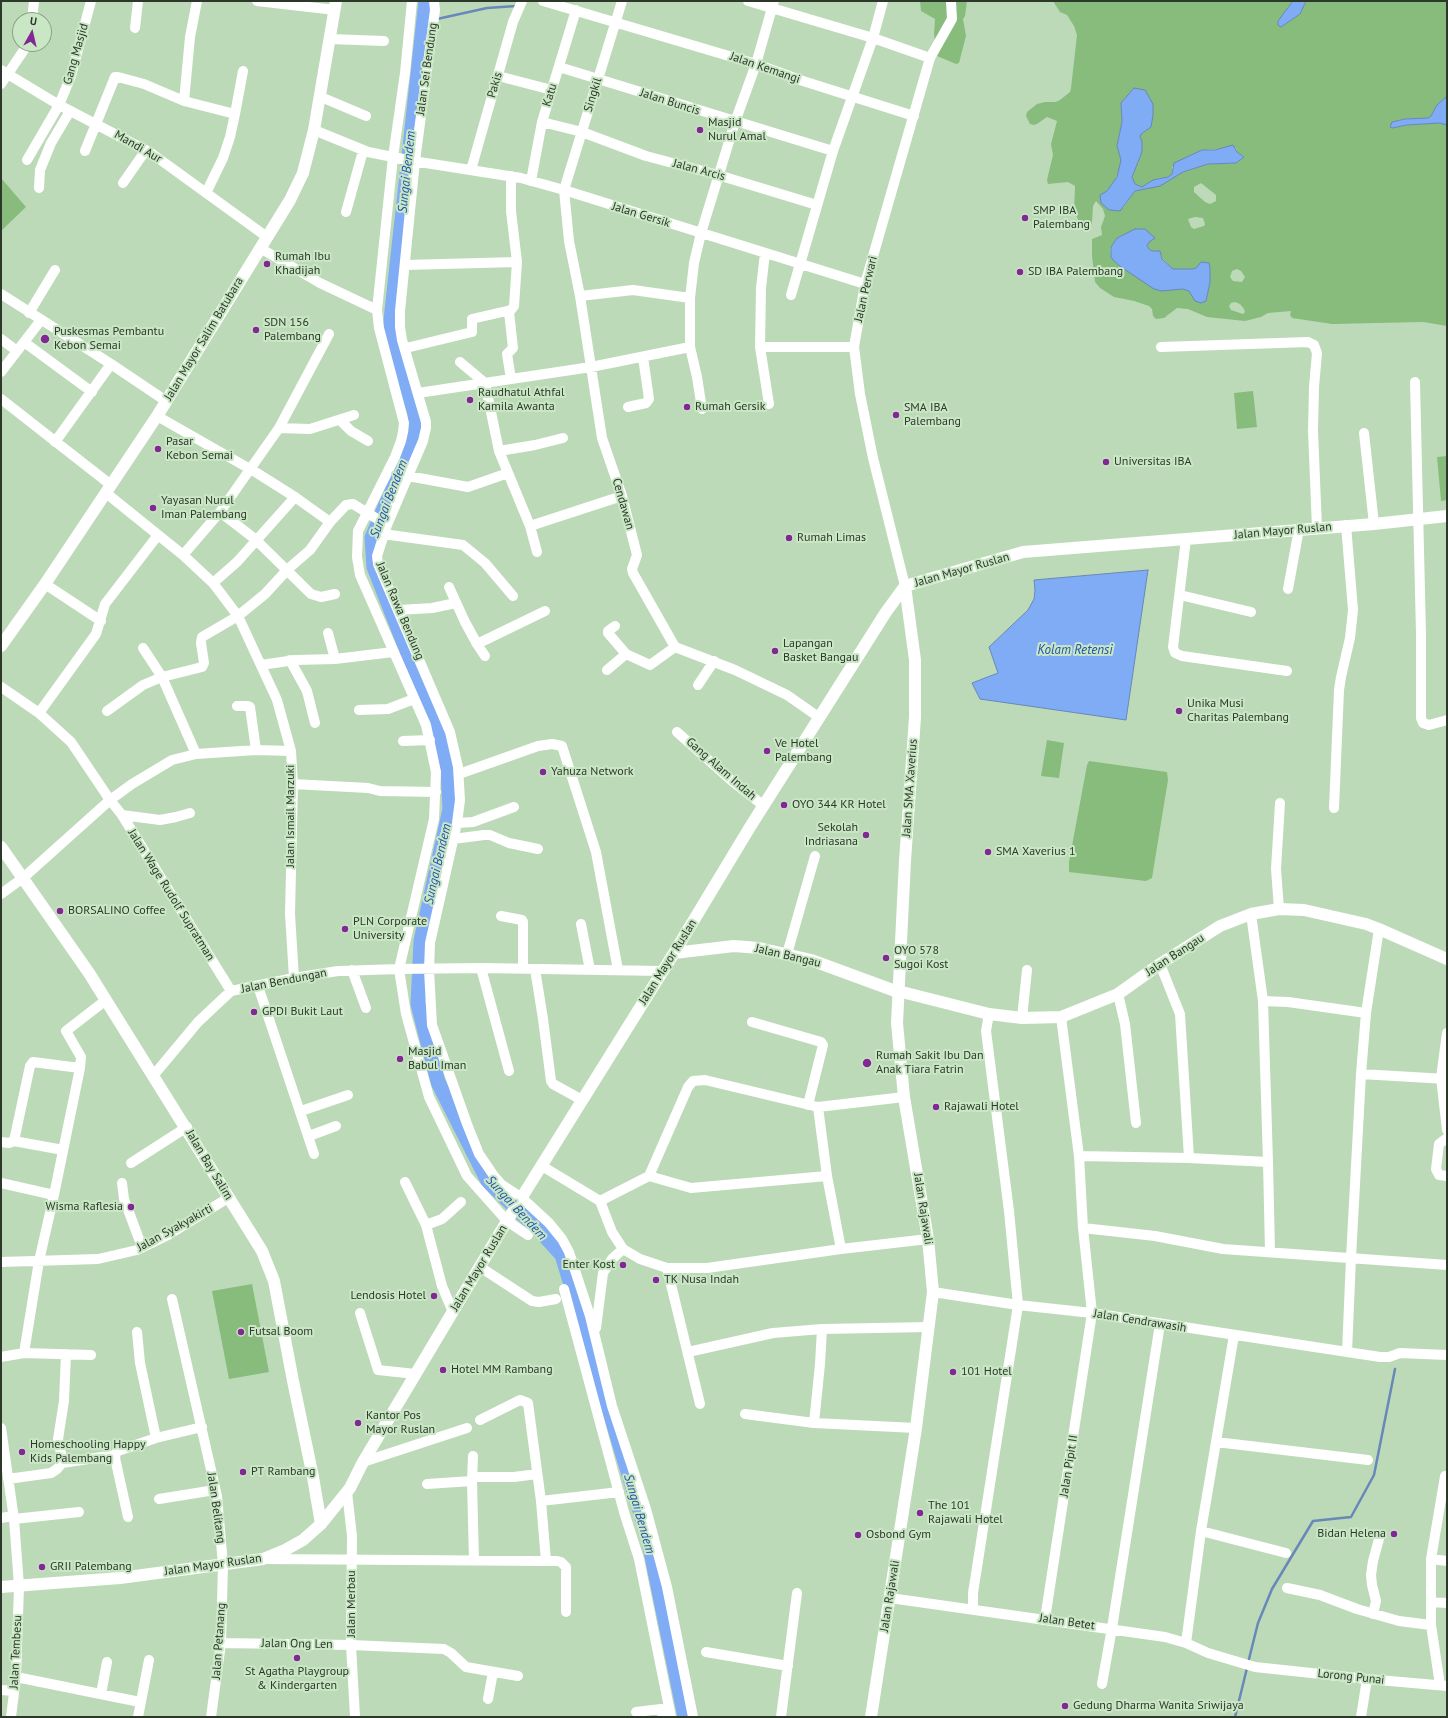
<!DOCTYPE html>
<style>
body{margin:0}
#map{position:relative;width:1448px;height:1718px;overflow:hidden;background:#bddab8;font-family:"PT Sans",sans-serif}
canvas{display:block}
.frame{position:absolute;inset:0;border:2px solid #2d382b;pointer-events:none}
.north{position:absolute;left:12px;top:12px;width:40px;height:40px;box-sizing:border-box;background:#cae7c5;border:1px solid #8ba187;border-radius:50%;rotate:8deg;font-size:11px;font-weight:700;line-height:16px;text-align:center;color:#2d382b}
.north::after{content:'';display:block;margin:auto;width:14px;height:18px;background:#822894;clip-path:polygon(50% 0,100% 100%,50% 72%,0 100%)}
</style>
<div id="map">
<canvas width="1448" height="1718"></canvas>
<div class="frame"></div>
<div class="north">U</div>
</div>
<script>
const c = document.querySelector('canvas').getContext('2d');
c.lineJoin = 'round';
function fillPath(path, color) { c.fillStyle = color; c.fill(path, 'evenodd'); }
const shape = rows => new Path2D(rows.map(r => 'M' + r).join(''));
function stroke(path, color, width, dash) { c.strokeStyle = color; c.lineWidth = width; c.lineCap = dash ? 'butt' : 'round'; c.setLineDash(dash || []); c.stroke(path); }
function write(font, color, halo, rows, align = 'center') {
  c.font = font + ' "PT Sans",sans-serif'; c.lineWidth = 4; c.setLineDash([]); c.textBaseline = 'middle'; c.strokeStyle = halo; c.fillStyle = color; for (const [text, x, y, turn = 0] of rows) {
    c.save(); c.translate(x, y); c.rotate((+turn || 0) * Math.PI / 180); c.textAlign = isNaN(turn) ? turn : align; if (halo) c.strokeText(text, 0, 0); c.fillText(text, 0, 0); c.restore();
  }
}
fillPath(shape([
 [920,1,967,1,965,16,963,19,966,36,959,63,956,64,937,56,934,34,935,19,921,11],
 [1053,1,1293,1,1288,7,1281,27,1300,14,1306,1,1447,1,1447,96,1437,105,1431,116,1428,118,1405,119,1392,122,1392,128,1407,125,1435,123,1442,123,1447,125,1447,326,1423,322,1332,324,1292,318,1290,315,1291,311,1268,313,1261,317,1245,321,1207,317,1188,309,1177,308,1164,318,1156,319,1153,316,1152,309,1149,306,1134,301,1114,297,1100,288,1095,282,1092,256,1092,239,1102,235,1101,227,1105,216,1103,209,1096,201,1093,206,1092,222,1089,230,1088,231,1083,231,1080,228,1078,219,1074,212,1075,186,1068,182,1048,184,1047,180,1053,155,1051,144,1057,121,1047,117,1037,124,1034,125,1030,124,1026,116,1027,112,1037,104,1045,102,1056,102,1060,100,1070,92,1071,88,1077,35,1074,26,1067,15,1060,12],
 [1134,88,1148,129,1141,134,1140,137,1141,155,1132,177,1135,184,1142,187,1157,179,1168,177,1172,175,1172,167,1202,150,1236,148,1237,152,1244,157,1236,163,1208,164,1183,172,1147,188,1135,191,1123,208,1106,207,1103,203,1104,194,1115,181,1121,164,1121,160,1117,146,1122,122,1121,103],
 [1201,183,1216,195,1216,201,1210,204,1205,202,1194,192,1194,187],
 [1195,217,1203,218,1205,224,1204,226,1194,229,1191,227,1188,219],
 [1137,229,1149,242,1147,246,1149,249,1152,251,1160,251,1162,258,1173,269,1192,269,1210,267,1210,282,1206,301,1194,299,1189,291,1183,289,1168,290,1121,267,1113,260,1111,257,1110,249,1117,238],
 [1237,269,1241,271,1245,277,1242,282,1233,281,1230,277,1232,271],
 [1235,302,1240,304,1244,309,1245,312,1243,314,1231,310,1229,306,1231,303],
 [1,178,26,207,1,231],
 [1253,391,1257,427,1237,429,1234,393],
 [1447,456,1447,500,1441,501,1437,457],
 [1047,740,1064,743,1059,778,1041,776],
 [1089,761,1167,772,1168,780,1152,878,1146,881,1069,872,1069,862,1087,765],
 [252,1284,269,1372,229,1379,212,1291]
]), '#87bc7d');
const water = shape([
 [1293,1,1306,1,1300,14,1281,27,1278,25,1278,21,1293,1],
 [1134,88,1145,90,1153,104,1153,115,1151,127,1141,134,1140,137,1142,141,1142,152,1132,177,1135,184,1142,187,1153,180,1168,177,1172,174,1174,163,1202,150,1215,150,1233,145,1237,152,1244,157,1236,163,1208,164,1183,172,1160,186,1135,191,1120,211,1109,210,1101,203,1100,195,1107,191,1117,177,1121,160,1117,146,1122,122,1121,103,1134,88],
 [1447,96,1447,125,1439,123,1407,125,1392,128,1390,127,1392,122,1405,119,1428,118,1431,116,1437,105,1447,96],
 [1135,229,1145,229,1155,238,1149,242,1147,246,1149,249,1152,251,1160,251,1162,259,1173,269,1192,269,1196,268,1201,262,1209,263,1210,267,1210,282,1206,301,1201,303,1195,301,1189,291,1183,289,1162,291,1154,289,1121,267,1113,260,1111,257,1111,247,1117,238,1135,229],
 [1148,570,1126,720,980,699,972,683,998,673,989,647,1028,610,1034,599,1035,590,1034,580,1148,570]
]);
fillPath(water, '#80abf5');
stroke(water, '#6788b8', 1);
stroke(shape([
 [437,19,487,8,516,6],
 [424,22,432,20],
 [1248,1663,1258,1623,1272,1589,1313,1521,1351,1517,1374,1475,1395,1369],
 [1235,1717,1247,1668]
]), '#6788b8', 2.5);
stroke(shape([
 [426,1,390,329,415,414,416,433,372,538,374,567,438,730,448,770,450,809,421,941,418,1004,438,1082,488,1181,541,1232,562,1255,648,1537,685,1717]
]), '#80abf5', 15);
stroke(shape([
 [197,1,190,37,184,101,235,114,230,137,223,158,206,193],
 [257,1,335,10],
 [412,1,405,73,393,157,377,310,379,328,404,423,403,432,401,441,395,457,358,531,357,557,360,575,426,725,436,772,434,819,399,969,406,1014,429,1097,467,1176,507,1221,528,1235],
 [434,1,435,10,415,161,400,311,400,327,402,340,426,422,426,428,423,441,387,525,377,556,378,564,450,732,458,767,460,800,457,823,430,943,429,970,432,1025,467,1124,479,1154,494,1176,502,1185,522,1198,549,1223,562,1239,569,1252,590,1316,612,1406,646,1509,667,1587,693,1717],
 [543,1,756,64,803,81,914,116],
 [622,1,564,190,569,241,580,296,602,438,622,496,637,555,632,569,633,573,675,647,735,670,787,695,820,718],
 [748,1,873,38,930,58],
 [32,20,34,1],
 [135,28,138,1],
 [330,39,384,41],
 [559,67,833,151],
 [1,70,59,105,151,153,267,237],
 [498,76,552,90],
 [1,84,28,44],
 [321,97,366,116],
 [235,114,243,71],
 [542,122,582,132,646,156,718,175,817,205],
 [314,130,368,152,413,161,521,178,564,190,865,284],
 [85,151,115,77,118,77,144,84,184,101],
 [27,160,59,105,71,76,91,1],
 [471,170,513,22,522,1],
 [531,181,542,122,576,10],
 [123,183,146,150],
 [39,188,40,170,51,143,70,111],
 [346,212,363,151],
 [260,248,320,283,377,310],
 [765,253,761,288,760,347,769,404],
 [405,265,517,262,511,211,511,176],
 [1,294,111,364,166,401],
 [791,295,833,151,873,38,883,1],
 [580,296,633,290,690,298],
 [509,312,513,348,507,354,511,379],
 [29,313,55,270],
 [1,339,17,351],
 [24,342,92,392],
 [690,347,697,377,702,409],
 [760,347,854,347],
 [1161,347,1308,342,1314,345,1317,353,1314,387,1313,431,1317,528],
 [406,348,472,332,472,319,511,310,514,306,517,262],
 [460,362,485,383,499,451,535,445,563,438],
 [1,372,41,320],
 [1415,382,1421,634,1421,718,1423,723,1429,725,1447,720],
 [418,393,591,367,690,347,690,298,694,263,701,233,735,122,756,64,774,1],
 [1,399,111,485],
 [628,407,646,403,649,399,643,357],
 [157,416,257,473,295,497,330,522],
 [340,420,351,431,368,441],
 [279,428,310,429,354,415],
 [1364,433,1374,524],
 [55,442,111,364],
 [499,451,530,526,537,552],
 [408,476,468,487,508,473],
 [106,493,183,555,213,583,238,616,277,700,291,751,293,784,290,914,294,978],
 [220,512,255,539,311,594,321,597,335,594],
 [530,526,622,496],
 [383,534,463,545,485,563,513,596],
 [1186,539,1173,647,1175,653,1182,656,1287,671],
 [183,555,220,512,279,428,329,334],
 [213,583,237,562,295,497],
 [45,584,101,621],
 [905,586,873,458,860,394,854,347,865,284,930,58,952,19,951,1],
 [449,587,465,622,477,644,545,611],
 [1288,589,1299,529],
 [1180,595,1251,612],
 [399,610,432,608,456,603],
 [615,626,608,631,608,633,626,654],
 [328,633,335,659],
 [477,644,485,656],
 [143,648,162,677,196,754],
 [290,660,307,691,315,723],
 [261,665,295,660,335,659,393,652],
 [607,670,626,654,650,665,675,647],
 [698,685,714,661],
 [1,687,39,713,71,742,110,800,122,815,231,991],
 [237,706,248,706,250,707,256,750],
 [359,710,388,709,414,699],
 [107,711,143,685,162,677,202,667,204,663,201,643,202,637,238,616,265,594,288,569,310,550,330,522,346,505,353,504,387,525],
 [39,713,96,634,105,604,158,535],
 [677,732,732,781,764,806],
 [403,741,430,740],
 [459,774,538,746,552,744,562,746,596,852,618,970],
 [293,784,368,788,380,791,436,792],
 [1334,808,1339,690,1341,677,1350,638,1353,610,1346,525],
 [122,815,160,820,176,817,190,813],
 [457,823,473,822,514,807],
 [453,839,484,835,490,835,509,843,538,849],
 [1,894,23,878,110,800,132,784,172,760,196,754,256,750,291,751],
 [1279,909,1276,869,1280,803],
 [501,916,522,920,523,922,523,969],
 [581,924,590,970],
 [787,954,815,856],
 [481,968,509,1071],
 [535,969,543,1019,551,1081,553,1084,582,1100],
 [352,970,366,1008],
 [258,986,314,1154],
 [1118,994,1125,1024,1136,1123],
 [1263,1001,1288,1002,1366,1013],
 [1022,1018,1027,970],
 [752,1022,821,1042,823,1045,808,1105],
 [1447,1033,1441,1078,1447,1130],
 [80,1068,81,1057,66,1031,106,1000],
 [1361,1074,1446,1079],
 [153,1076,198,1022,231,991,294,978,338,971,399,969,481,968,662,971],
 [818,1107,827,1176],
 [301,1111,348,1095],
 [309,1136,336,1126],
 [1447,1138,1439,1144,1436,1169,1439,1175,1447,1176],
 [1,1142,9,1143,14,1141],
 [1079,1156,1189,1158,1180,1014,1160,964],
 [1189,1158,1268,1162,1263,1001,1251,914],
 [1268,1162,1270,1252],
 [131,1163,187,1127],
 [542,1166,600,1201,612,1232,623,1249,640,1259,667,1268,707,1268,841,1249,928,1239],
 [649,1176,688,1087,693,1081,705,1080,818,1107,904,1097],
 [405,1182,426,1225,442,1286,453,1312],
 [1,1183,54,1195],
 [122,1183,124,1199,142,1247],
 [600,1201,649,1176,691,1188,827,1176,841,1249],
 [426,1225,442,1219,461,1202],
 [1083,1228,1155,1236,1223,1249,1447,1265],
 [1,1262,98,1259,137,1250,168,1235,228,1198],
 [480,1267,532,1301,539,1302,556,1299],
 [667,1268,700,1404],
 [564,1289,624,1512,639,1559,671,1717],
 [933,1292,1018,1305,1092,1313,1380,1357,1389,1357,1400,1353,1447,1355],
 [172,1299,217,1496,223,1565,221,1643,211,1717],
 [360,1313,378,1370,415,1374],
 [596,1328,603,1273,612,1259,623,1249],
 [137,1332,140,1363,156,1438],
 [688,1352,773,1333,822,1329,929,1327],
 [1347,1352,1351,1258,1361,1074,1366,1013,1379,929],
 [24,1353,39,1261,54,1195,80,1068,33,1062,30,1066,14,1141,63,1150],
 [1,1357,24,1353,91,1355],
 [745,1414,814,1423,916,1428],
 [814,1423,820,1364,822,1329],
 [1,1428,14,1519,19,1586,16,1677,11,1717],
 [1216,1442,1368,1460],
 [363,1462,467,1428],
 [63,1463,58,1439,64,1401,66,1354],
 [472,1477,514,1477,537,1474],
 [8,1479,51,1473,57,1469,62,1463,115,1455],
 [472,1481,474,1560],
 [427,1484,472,1481,473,1456],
 [347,1492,352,1536,351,1645,355,1717],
 [159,1499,215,1490],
 [541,1501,619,1492],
 [128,1517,115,1458,116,1453,118,1451,156,1438,202,1427],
 [1,1518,13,1516],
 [14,1519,79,1512],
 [1201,1531,1286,1553],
 [265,1559,546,1561,541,1501,528,1403,520,1400,480,1420],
 [1431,1559,1447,1561],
 [546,1561,557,1561,561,1562,566,1567,566,1612],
 [1287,1588,1320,1595,1357,1609,1399,1621,1431,1625],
 [890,1598,1165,1637,1186,1643,1208,1653,1255,1667,1367,1679,1447,1686],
 [1431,1602,1447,1603],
 [973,1610,973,1593,1018,1305,1009,1211,986,1031,989,1014],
 [1373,1614,1376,1601,1372,1585,1371,1575,1373,1561,1379,1539],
 [1045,1619,1092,1313,1083,1228,1079,1156,1061,1017],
 [221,1643,351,1645,444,1649,451,1653,466,1667,518,1676],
 [1186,1643,1201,1531,1234,1335],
 [706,1652,788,1666],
 [16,1677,140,1702],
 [1102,1684,1112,1628,1160,1324],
 [1440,1685,1431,1625,1431,1559,1445,1476],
 [1,1690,14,1691],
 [101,1694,107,1662],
 [488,1699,493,1672],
 [636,1712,661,1709,663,1717],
 [138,1717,149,1660],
 [781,1717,797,1593],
 [1361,1717,1367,1679]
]), '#fff', 10);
stroke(shape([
 [1,646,45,584,159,413,290,200,303,173,314,130,336,1],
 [1,847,89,973,262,1251,274,1281,293,1381,313,1477,321,1524],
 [674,953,734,946,759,948,811,960,898,992],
 [902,992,989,1014,1022,1018,1061,1017,1118,994,1160,964,1220,926,1251,914,1279,909,1304,910,1366,924,1379,929,1447,959],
 [1,1587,120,1578,263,1559,285,1550,303,1540,321,1524,350,1488,363,1462,507,1221,674,953,750,827,886,612,905,586,1023,552,1374,524,1447,516],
 [871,1717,916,1428,933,1292,928,1239,904,1097,897,1023,905,861,915,717,915,660,905,586]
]), '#fff', 12);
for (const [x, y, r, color] of [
 [700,130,4,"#822894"],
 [1025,218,4,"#822894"],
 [267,264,4,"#822894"],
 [1020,272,4,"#822894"],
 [256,330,4,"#822894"],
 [45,339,5,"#822894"],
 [470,400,4,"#822894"],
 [687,407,4,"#822894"],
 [896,415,4,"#822894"],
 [158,449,4,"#822894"],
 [1106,462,4,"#822894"],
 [153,508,4,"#822894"],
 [789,538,4,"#822894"],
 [775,651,4,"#822894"],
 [1179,711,4,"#822894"],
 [767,751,4,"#822894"],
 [543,772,4,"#822894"],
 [784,805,4,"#822894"],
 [866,835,4,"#822894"],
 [988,852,4,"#822894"],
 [60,911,4,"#822894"],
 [345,929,4,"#822894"],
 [886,958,4,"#822894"],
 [254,1012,4,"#822894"],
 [400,1059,4,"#822894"],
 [867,1063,5,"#822894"],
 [936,1107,4,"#822894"],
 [131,1207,4,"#822894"],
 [623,1265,4,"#822894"],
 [656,1280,4,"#822894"],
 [434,1296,4,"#822894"],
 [241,1332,4,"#822894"],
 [443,1370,4,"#822894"],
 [953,1372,4,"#822894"],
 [358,1423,4,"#822894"],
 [22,1452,4,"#822894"],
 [243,1472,4,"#822894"],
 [920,1513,4,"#822894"],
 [1394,1534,4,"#822894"],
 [858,1535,4,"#822894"],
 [42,1567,4,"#822894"],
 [297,1658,4,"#822894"],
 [1065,1706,4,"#822894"]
]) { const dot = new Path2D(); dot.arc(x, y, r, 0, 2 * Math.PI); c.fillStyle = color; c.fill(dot); stroke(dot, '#cae7c5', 1.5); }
write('12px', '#2d382b', '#cae7c5', [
 ["Gang Masjid",76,54,-74],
 ["Jalan Kemangi",765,68,19],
 ["Jalan Sei Bendung",427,69,-82],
 ["Pakis",495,85,-74],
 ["Katu",550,95,-73],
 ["Singkil",593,95,-73],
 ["Jalan Buncis",670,102,18],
 ["Mandi Aur",138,147,30],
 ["Jalan Arcis",699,170,15],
 ["Jalan Gersik",641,215,17],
 ["Jalan Perwari",866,289,-77],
 ["Jalan Mayor Salim Batubara",204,339,-59],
 ["Cendawan",623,504,74],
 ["Jalan Mayor Ruslan",1283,531,-5],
 ["Jalan Mayor Ruslan",962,570,-16],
 ["Jalan Rawa Bendung",400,611,67],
 ["Gang Alam Indah",721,769,41],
 ["Jalan SMA Xaverius",910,788,-86],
 ["Jalan Ismail Marzuki",291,816,-90],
 ["Jalan Wage Rudolf Supratman",171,895,58],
 ["Jalan Bangau",1175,955,-33],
 ["Jalan Bangau",788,956,13],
 ["Jalan Mayor Ruslan",668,962,-58],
 ["Jalan Bendungan",284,981,-11],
 ["Jalan Bay Salim",209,1165,59],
 ["Jalan Rajawali",923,1209,81],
 ["Jalan Syakyakirti",175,1228,-29],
 ["Jalan Mayor Ruslan",479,1268,-59],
 ["Jalan Cendrawasih",1140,1321,9],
 ["Jalan Pipit II",1069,1466,-81],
 ["Jalan Belitang",216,1508,82],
 ["Jalan Mayor Ruslan",213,1565,-8],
 ["Jalan Rajawali",890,1596,-81],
 ["Jalan Merbau",352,1604,-90],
 ["Jalan Betet",1067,1622,8],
 ["Jalan Petanang",219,1641,-86],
 ["Jalan Ong Len",297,1644,1],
 ["Jalan Tembesu",16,1652,-87],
 ["Lorong Punai",1351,1677,6]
]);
write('12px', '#2d382b', '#cae7c5', [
 ["Masjid",708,123],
 ["Nurul Amal",708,137],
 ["SMP IBA",1033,211],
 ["Palembang",1033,225],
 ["Rumah Ibu",275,257],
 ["Khadijah",275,271],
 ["SD IBA Palembang",1028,272],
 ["SDN 156",264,323],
 ["Palembang",264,337],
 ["Puskesmas Pembantu",54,332],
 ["Kebon Semai",54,346],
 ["Raudhatul Athfal",478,393],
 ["Kamila Awanta",478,407],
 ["Rumah Gersik",695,407],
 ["SMA IBA",904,408],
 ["Palembang",904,422],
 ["Pasar",166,442],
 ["Kebon Semai",166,456],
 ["Universitas IBA",1114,462],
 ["Yayasan Nurul",161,501],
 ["Iman Palembang",161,515],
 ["Rumah Limas",797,538],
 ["Lapangan",783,644],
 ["Basket Bangau",783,658],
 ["Unika Musi",1187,704],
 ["Charitas Palembang",1187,718],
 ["Ve Hotel",775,744],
 ["Palembang",775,758],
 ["Yahuza Network",551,772],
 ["OYO 344 KR Hotel",792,805],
 ["Sekolah",858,828,"right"],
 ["Indriasana",858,842,"right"],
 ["SMA Xaverius 1",996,852],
 ["BORSALINO Coffee",68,911],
 ["PLN Corporate",353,922],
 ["University",353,936],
 ["OYO 578",894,951],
 ["Sugoi Kost",894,965],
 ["GPDI Bukit Laut",262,1012],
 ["Masjid",408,1052],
 ["Babul Iman",408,1066],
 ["Rumah Sakit Ibu Dan",876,1056],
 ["Anak Tiara Fatrin",876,1070],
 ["Rajawali Hotel",944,1107],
 ["Wisma Raflesia",123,1207,"right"],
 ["Enter Kost",615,1265,"right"],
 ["TK Nusa Indah",664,1280],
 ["Lendosis Hotel",426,1296,"right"],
 ["Futsal Boom",249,1332],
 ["Hotel MM Rambang",451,1370],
 ["101 Hotel",961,1372],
 ["Kantor Pos",366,1416],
 ["Mayor Ruslan",366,1430],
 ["Homeschooling Happy",30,1445],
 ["Kids Palembang",30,1459],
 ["PT Rambang",251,1472],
 ["The 101",928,1506],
 ["Rajawali Hotel",928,1520],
 ["Bidan Helena",1386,1534,"right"],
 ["Osbond Gym",866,1535],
 ["GRII Palembang",50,1567],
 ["St Agatha Playgroup",297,1672,"center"],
 ["& Kindergarten",297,1686,"center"],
 ["Gedung Dharma Wanita Sriwijaya",1073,1706]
], 'left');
write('italic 13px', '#2153a8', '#cae7c5', [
 ["Sungai Bendem",407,172,-84],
 ["Sungai Bendem",389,499,-69],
 ["Kolam Retensi",1075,650],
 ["Sungai Bendem",438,864,-77],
 ["Sungai Bendem",516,1208,47],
 ["Sungai Bendem",639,1514,74]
]);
</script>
